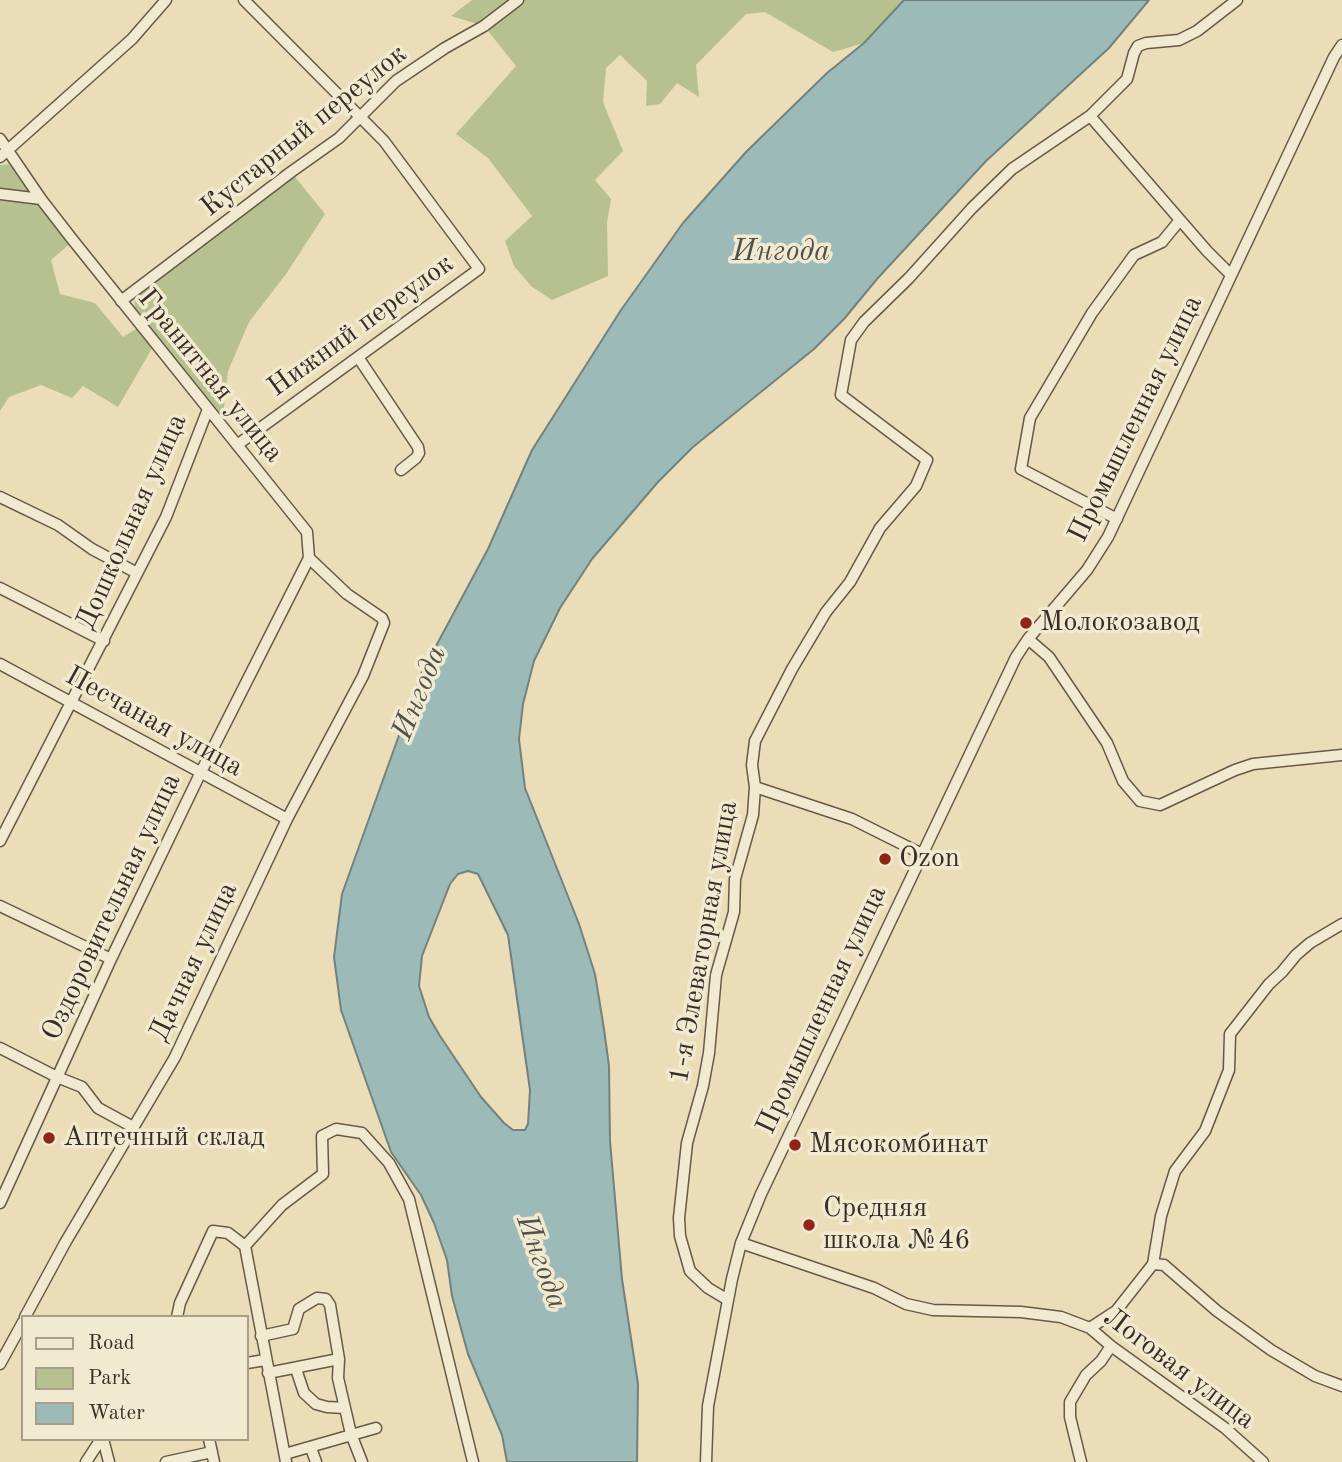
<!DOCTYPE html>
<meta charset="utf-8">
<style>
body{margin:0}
#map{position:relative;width:1342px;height:1462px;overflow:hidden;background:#eaddb7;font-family:"Old Standard TT",serif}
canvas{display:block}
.legend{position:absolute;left:21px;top:1315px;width:228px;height:126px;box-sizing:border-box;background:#f1e9d0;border:2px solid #a89e8c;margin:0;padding:9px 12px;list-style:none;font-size:21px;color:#3a2d27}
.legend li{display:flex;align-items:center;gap:14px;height:35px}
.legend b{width:35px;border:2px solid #a89e8c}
</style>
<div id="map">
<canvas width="1342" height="1462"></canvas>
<ul class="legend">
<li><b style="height:9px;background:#f1e9d0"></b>Road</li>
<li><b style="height:19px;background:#b6c18f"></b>Park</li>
<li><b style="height:19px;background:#9bbab8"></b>Water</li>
</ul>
</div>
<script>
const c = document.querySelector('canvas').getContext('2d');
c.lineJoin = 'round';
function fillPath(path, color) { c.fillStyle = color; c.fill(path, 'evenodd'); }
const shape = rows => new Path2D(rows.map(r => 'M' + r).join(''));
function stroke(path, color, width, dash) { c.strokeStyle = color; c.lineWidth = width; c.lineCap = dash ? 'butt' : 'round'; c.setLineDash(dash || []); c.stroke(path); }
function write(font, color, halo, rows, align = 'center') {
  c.font = font + ' "Old Standard TT",serif'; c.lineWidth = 7; c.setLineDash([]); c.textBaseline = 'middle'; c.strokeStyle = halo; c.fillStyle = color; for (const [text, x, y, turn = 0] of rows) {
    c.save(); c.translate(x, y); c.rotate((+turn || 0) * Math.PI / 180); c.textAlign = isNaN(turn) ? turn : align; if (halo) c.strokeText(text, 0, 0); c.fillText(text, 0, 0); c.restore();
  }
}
fillPath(shape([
 [472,0,904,0,864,43,833,52,765,12,746,14,696,65,699,97,677,83,660,104,646,106,647,81,620,55,606,68,603,102,623,151,595,180,611,199,607,223,608,276,552,300,531,286,514,266,505,241,532,216,488,158,456,134,516,66,484,26,451,16],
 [11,164,72,242,51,260,60,294,95,303,123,337,139,327,154,345,118,407,83,386,72,398,41,385,9,397,0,411,0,165],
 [291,172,325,214,286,274,249,322,228,371,222,426,134,317,135,291]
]), '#b6c18f');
const water = shape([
 [904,0,1149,0,1109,48,986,161,877,279,844,319,814,349,693,447,658,482,592,559,560,608,534,661,523,704,519,739,525,788,579,924,595,974,604,1029,609,1066,610,1141,622,1279,638,1384,637,1462,507,1462,502,1435,468,1354,452,1296,447,1260,434,1223,421,1195,391,1152,341,1010,334,957,342,894,421,674,488,549,532,450,621,310,683,223,746,152,827,73,864,43,904,0],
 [468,871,478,874,508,935,530,1090,528,1124,525,1130,513,1130,504,1123,481,1097,440,1036,429,1017,419,986,422,956,450,884,458,874,468,871]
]);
fillPath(water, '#9bbab8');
stroke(water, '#74827e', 2);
const minor = shape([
 [1090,116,1207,251,1231,275],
 [0,139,41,199,72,239,307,532,309,558,347,594,382,618,384,623,363,676,287,819,175,1057,65,1243,25,1317],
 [0,157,132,39,166,0],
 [0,194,41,199],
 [121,301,291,172,339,138,396,81,445,48,484,26,518,0],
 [358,357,418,447,419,453,416,458,401,470],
 [237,445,479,269,384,141,244,0],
 [0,497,58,525,92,549,137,573],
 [1117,519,1021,469,1030,418,1092,313,1134,255,1162,242,1180,220],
 [0,588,104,641],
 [1028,639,1049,657,1107,743,1123,781,1140,801,1160,805,1235,770,1253,764,1342,755],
 [0,664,287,819],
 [755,787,852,819,922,854],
 [0,841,166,517,208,409],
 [0,906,111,959],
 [0,1048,57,1077,82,1087,98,1108,133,1127],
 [0,1203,111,959,200,774,309,558],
 [741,1243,874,1288,906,1304,933,1310,1021,1312,1061,1317,1090,1328,1111,1346,1225,1428,1263,1462],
 [245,1246,286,1462],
 [1153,1264,1161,1216,1175,1171,1205,1131,1229,1070,1230,1034,1269,984,1282,972,1296,955,1310,943,1342,924],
 [728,1300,708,1288,690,1271,680,1236,679,1218,687,1143,703,1086,709,1053,716,975,734,912,735,879,753,815,755,787,752,765,755,741,792,669,826,612,850,582,880,528,916,486,927,460,841,395,851,340,864,322,909,278,972,208,1012,169,1090,116,1127,79,1134,53,1138,46,1146,43,1179,40,1197,31,1237,0],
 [177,1317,180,1303,213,1231,228,1233,245,1246,282,1205,323,1174,322,1136,336,1129,362,1133,389,1163,409,1199,473,1462],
 [1090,1328,1116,1311,1153,1264,1164,1265,1217,1311,1271,1350,1315,1376,1342,1386],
 [261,1336,293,1329,299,1309,317,1298,326,1299,330,1305,339,1359,338,1378,351,1434,362,1462],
 [247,1363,265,1360],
 [0,1364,23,1322],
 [296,1369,304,1393,316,1404,327,1407,345,1408],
 [268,1373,339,1359],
 [103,1439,109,1462],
 [209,1439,214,1462],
 [311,1448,316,1462],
 [285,1454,376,1428],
 [86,1462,101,1439],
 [166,1462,212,1452],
 [706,1462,708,1406,732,1279,741,1243,761,1194,1016,657,1028,639,1087,570,1108,537,1334,57,1342,45],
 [1081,1462,1070,1417,1070,1402,1086,1375,1101,1361,1111,1346]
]);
stroke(minor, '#66594b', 13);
stroke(minor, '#f1e9d0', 10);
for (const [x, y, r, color] of [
 [1026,623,7,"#8f2418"],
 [885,859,7,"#8f2418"],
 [49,1138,7,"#8f2418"],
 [795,1145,7,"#8f2418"],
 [809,1225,7,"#8f2418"]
]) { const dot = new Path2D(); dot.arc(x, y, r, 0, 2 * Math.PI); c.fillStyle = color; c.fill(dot); stroke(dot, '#f1e9d0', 2.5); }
write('28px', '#3a2d27', '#f1e9d0', [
 ["Кустарный переулок",304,131,-39],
 ["Нижний переулок",361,326,-36],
 ["Гранитная улица",210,376,51],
 ["Промышленная улица",1136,419,-64],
 ["Дошкольная улица",132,522,-66],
 ["Песчаная улица",154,722,29],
 ["Оздоровительная улица",112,907,-65],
 ["1-я Элеваторная улица",704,942,-80],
 ["Дачная улица",194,962,-65],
 ["Промышленная улица",822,1010,-65],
 ["Логовая улица",1179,1369,37]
]);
write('28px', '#3a2d27', '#f1e9d0', [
 ["Молокозавод",1040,623],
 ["Ozon",899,859],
 ["Аптечный склад",63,1138],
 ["Мясокомбинат",809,1145],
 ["Средняя",823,1209],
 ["школа №46",823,1241]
], 'left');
write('italic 30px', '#52504b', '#f1e9d0', [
 ["Ингода",781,252],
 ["Ингода",420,693,-68],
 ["Ингода",541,1262,70]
]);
</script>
